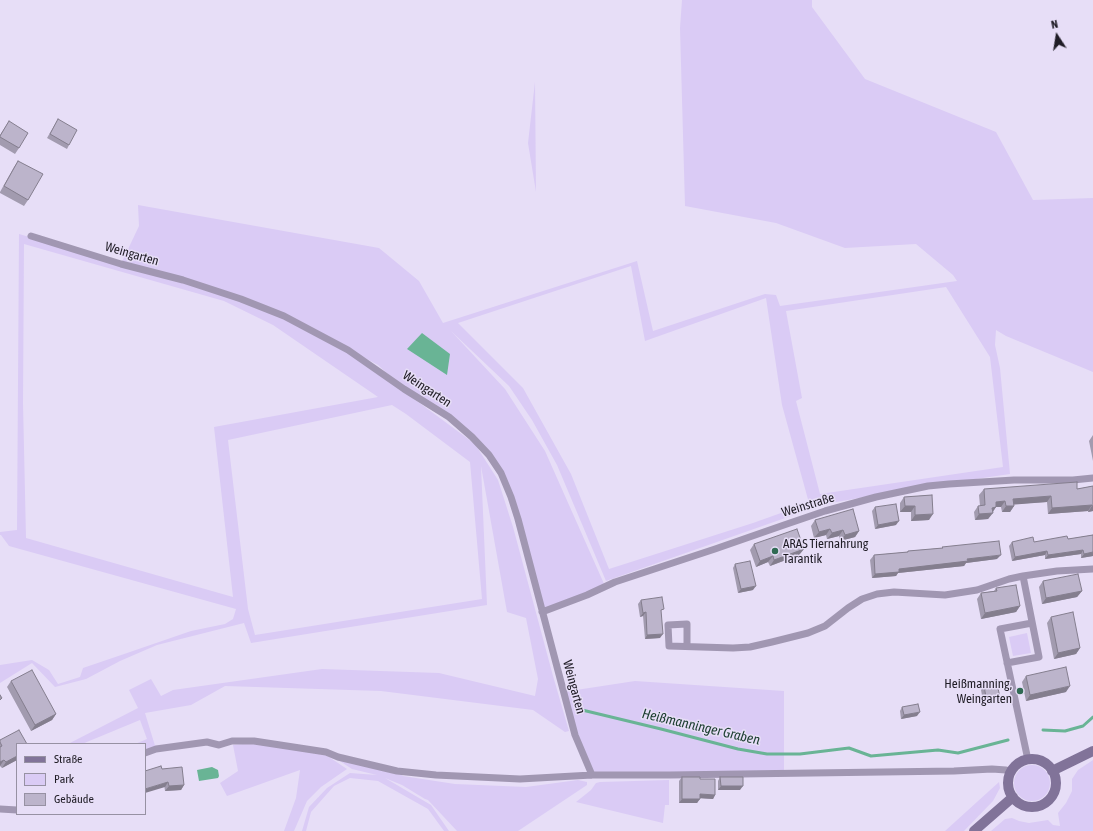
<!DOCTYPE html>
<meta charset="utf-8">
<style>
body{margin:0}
#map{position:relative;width:1093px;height:831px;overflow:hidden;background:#e7def7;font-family:"Asap Condensed",sans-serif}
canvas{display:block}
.legend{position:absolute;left:16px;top:743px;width:130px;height:72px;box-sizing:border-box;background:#e7def7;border:1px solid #9791a3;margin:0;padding:5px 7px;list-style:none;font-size:12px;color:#201d26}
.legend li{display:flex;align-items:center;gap:8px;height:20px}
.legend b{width:20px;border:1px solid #9791a3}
.north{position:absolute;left:1037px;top:16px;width:40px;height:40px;-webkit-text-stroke:3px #e7def7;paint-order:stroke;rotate:348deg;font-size:11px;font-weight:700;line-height:16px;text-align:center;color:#201d26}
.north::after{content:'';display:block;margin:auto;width:14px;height:18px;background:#201d26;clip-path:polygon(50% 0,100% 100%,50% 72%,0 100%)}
</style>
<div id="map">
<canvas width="1093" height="831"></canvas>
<ul class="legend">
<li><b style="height:5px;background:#817399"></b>Straße</li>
<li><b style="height:11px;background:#dacbf5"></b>Park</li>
<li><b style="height:11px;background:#bcb4cb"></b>Gebäude</li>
</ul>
<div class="north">N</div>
</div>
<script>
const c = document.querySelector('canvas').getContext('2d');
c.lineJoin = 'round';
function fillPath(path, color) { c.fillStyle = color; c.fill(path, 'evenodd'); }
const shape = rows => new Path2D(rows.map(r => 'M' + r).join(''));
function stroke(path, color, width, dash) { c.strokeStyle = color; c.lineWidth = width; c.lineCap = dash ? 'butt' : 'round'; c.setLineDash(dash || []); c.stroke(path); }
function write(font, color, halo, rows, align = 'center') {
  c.font = font + ' "Asap Condensed",sans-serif'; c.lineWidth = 3; c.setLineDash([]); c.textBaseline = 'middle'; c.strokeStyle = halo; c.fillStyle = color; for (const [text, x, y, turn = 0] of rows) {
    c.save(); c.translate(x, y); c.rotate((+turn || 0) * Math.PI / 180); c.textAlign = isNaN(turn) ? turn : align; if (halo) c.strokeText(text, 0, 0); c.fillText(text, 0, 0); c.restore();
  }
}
fillPath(shape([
 [682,0,812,0,812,7,865,79,996,132,1033,200,1093,198,1093,372,1006,336,996,330,995,345,1000,368,1010,474,928,486,825,504,606,581,557,465,532,420,509,386,451,331,505,389,545,451,605,586,542,612,501,473,472,437,404,389,378,365,320,334,348,350,475,444,498,480,513,527,553,676,569,731,565,732,533,710,381,691,225,686,191,705,145,713,156,749,145,753,145,744,135,744,147,739,140,720,82,744,68,744,138,708,129,690,151,679,161,696,173,690,322,669,439,673,535,696,538,679,526,618,507,612,481,466,487,605,251,643,244,623,157,645,120,661,86,679,55,687,32,663,0,683,0,665,32,660,49,670,58,684,80,677,83,668,130,652,191,631,225,624,233,619,236,609,9,546,1,535,0,535,0,532,17,530,19,234,121,264,139,226,138,205,379,248,419,281,443,323,637,261,653,331,765,294,776,295,780,306,957,281,953,275,916,244,845,248,776,223,685,206,680,28],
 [24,244,224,301,273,325,378,397,214,427,233,597,26,538,23,403],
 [631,266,645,341,766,298,782,405,809,503,753,523,609,569,571,474,523,388,458,323],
 [946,287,990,357,1003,467,820,494,796,401,802,398,786,311],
 [392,405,406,414,470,462,482,599,255,635,248,609,228,440],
 [535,82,536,192,528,143],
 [1027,633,1031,653,1013,656,1009,637],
 [635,681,784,691,784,773,592,775,563,692],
 [252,743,326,755,347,769,321,787,307,801,294,831,284,831,296,798,300,770,227,796,220,783,238,771,233,745],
 [326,752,397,771,403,776,455,784,526,787,578,780,587,782,587,785,518,831,457,831,428,800,425,799,402,785,385,778,431,805,449,831,444,831,428,809,378,781,350,778,334,786,311,812,306,831,302,831,309,807,327,788,350,773,377,775,352,769],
 [1093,760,1093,831,991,831,1005,819,1012,818,1019,821,1029,823,1048,820,1053,825,1060,826,1058,813,1066,803,1072,791,1072,779,1078,770],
 '1014 783a18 18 0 1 1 36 0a18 18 0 1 1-36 0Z',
 [669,780,669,805,665,805,663,823,576,802,591,790,596,783,600,782],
 [999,782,1000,788,993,801,964,831,945,831]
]), '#dacbf5');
fillPath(shape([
 [422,333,450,354,447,375,407,349],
 [212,767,218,770,219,776,218,778,199,781,197,770]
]), '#69b495');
stroke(shape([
 [578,709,661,729,738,749,767,754,800,754,849,748,871,756,938,750,958,753,1008,740],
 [1043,730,1065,731,1083,726,1093,717]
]), '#69b495', 3);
stroke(shape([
 [31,236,121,264,183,280,241,299,284,316,348,350,404,389,449,417,472,437,489,455,501,473,511,497,518,519,575,735,592,775],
 [542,612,587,595,615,582,715,549,784,525,825,511,876,497,928,486,949,484,1014,480,1073,480,1093,478],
 [687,646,687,624,668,625,669,646,733,648,750,647,772,642,808,633,825,626,848,608,862,599,877,594,894,592,945,595,977,590,1009,579,1023,576,1057,571,1093,569],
 [1007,663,1039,657,1023,576],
 [145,753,156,749,207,742,219,745,232,741,254,741,326,752,338,757,397,771,436,775,520,779,592,775,670,775,954,771,992,769,1006,770,1011,772],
 [1028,760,1000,629,1032,623],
 [0,809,17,810]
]), '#a197b2', 7);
stroke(shape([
 '1008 783a24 24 0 1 1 48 0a24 24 0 1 1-48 0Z',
 [1052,771,1093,751],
 [974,831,1013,797]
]), '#817399', 10);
fillPath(shape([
 [58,119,69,145,67,149,47,138],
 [9,121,19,148,15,154,0,145,0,135],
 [18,161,28,200,24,206,0,193,0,192,14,167],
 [1093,435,1093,461,1089,441],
 [1093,486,1093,511,1088,512,1088,511,1048,514,1047,502,1014,504,1014,506,1010,512,1002,512,1001,507,996,507,988,519,975,520,974,512,978,506,980,506,979,495,984,489,1077,489],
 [932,495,929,520,911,521,911,512,900,512,900,503,904,497],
 [875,507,896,525,875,529,872,511],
 [815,520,859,531,855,537,840,541,839,536,827,539,826,535,814,538,811,526],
 [1093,535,1093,556,1081,558,1081,554,1045,559,1045,555,1012,561,1009,546,1012,542,1034,542,1068,539],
 [754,544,804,549,799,555,770,566,768,562,756,567,750,550],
 [942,547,997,559,966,563,964,566,898,573,896,576,872,578,870,560,874,555,907,552,908,551,942,548],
 [735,564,753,590,738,593,733,568],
 [1043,581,1082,591,1077,597,1042,604,1039,587],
 [996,588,1020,606,1016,612,981,619,977,599,981,593,994,591],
 [641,600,661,613,660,638,645,639,643,616,640,617,638,604],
 [1051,617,1080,648,1076,654,1054,659,1047,623],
 [1026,676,1066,692,1026,701,1022,682],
 [11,681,56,714,52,720,31,731,7,687],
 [987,682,1000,697,997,701,988,703,988,700,983,701,981,690],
 [902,707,917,716,901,719,900,711],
 [0,740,17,760,2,768,0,766],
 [162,769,184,785,181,790,165,791],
 [682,777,700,779,715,795,713,799,700,798,697,803,679,803,679,781],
 [720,777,740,790,718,790,718,781]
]), '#a29baf');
fillPath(shape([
 [1051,496,1047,502,1009,505,1013,499],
 [1005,501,1001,507,996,507,992,513,988,514,996,502],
 [1092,505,1088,511,1048,514,1052,508],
 [905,506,915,506,911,512,900,512],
 [1006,506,1014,506,1010,512,1002,512],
 [1092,506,1093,506,1093,511,1088,512],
 [993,513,988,519,975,520,979,514],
 [933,514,929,520,911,521,915,515],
 [899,521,896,525,875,529,878,525],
 [830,529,826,535,814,538,819,532],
 [843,530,839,536,827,539,832,533],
 [859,531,855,537,840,541,845,535],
 [804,549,799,555,770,566,774,560],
 [1083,550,1081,554,1045,559,1048,555],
 [1047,551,1045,555,1012,561,1015,557],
 [1093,552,1093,556,1081,558,1084,554],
 [1001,555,997,559,966,563,964,566,898,573,896,576,872,578,875,574,899,569,967,559],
 [773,556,768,562,756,567,760,561],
 [756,586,753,590,738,593,741,589],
 [1082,591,1077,597,1042,604,1046,598],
 [1020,606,1016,612,981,619,985,613],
 [646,612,643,616,640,617,643,613],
 [663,634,660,638,645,639,647,635],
 [1080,648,1076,654,1054,659,1058,653],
 [1070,686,1066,692,1026,701,1030,695],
 [990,696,988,700,983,701,986,697],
 [1000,697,997,701,988,703,991,699],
 [920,712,917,716,901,719,904,715],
 [56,714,52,720,31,731,35,725],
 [17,756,17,760,2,768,6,762],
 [4,760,0,766,0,762],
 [168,782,165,787,145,793,145,789],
 [184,785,181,790,165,791,169,786],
 [721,786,743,786,740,790,718,790],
 [700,794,715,795,713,799,697,798],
 [682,799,700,799,697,803,679,803]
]), '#847e8e');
const building = shape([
 [58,119,77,130,69,145,50,134,58,119],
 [9,121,28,133,19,148,0,137,0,136,9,121],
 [18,161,43,174,28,200,4,186,18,161],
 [1077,482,1077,489,1093,486,1093,506,1092,506,1092,505,1052,508,1051,496,1013,499,1014,506,1006,506,1005,501,996,502,996,507,992,508,993,513,979,514,978,506,985,505,984,489,1077,482],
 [932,495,933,514,915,515,915,506,905,506,904,497,932,495],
 [896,504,899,521,878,525,875,507,896,504],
 [853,509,859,531,845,535,843,530,832,533,830,529,819,532,815,520,853,509],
 [797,529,804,549,774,560,773,556,760,561,754,544,797,529],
 [1093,535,1093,552,1084,554,1083,550,1048,555,1047,551,1015,557,1012,542,1033,537,1034,542,1067,536,1068,539,1093,535],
 [999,541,1001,555,967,559,968,561,899,569,899,572,875,574,874,555,908,552,908,551,943,548,942,547,999,541],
 [750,561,756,586,741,589,735,564,750,561],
 [1078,574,1082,591,1046,598,1043,581,1078,574],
 [1016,585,1020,606,985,613,981,593,997,591,996,588,1016,585],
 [662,597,664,609,661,610,663,634,647,635,646,612,643,613,641,600,662,597],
 [1073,612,1080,648,1058,653,1051,617,1073,612],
 [1066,667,1070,686,1030,695,1026,676,1066,667],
 [32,670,56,714,35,725,11,681,32,670],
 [996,680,1000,697,991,699,990,696,986,697,984,686,988,685,987,682,996,680],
 [0,695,2,698,0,700,0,695],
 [918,704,920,712,904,715,902,707,918,704],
 [19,730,27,744,17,744,17,756,6,762,4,760,0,762,0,747,2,746,0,742,0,740,19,730],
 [161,766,162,769,182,767,184,785,169,786,168,782,145,789,145,771,161,766],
 [682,777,700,777,700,779,715,779,715,795,700,794,700,799,682,799,682,777],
 [720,777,743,777,743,786,721,786,720,777]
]);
fillPath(building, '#bcb4cb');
stroke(building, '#847e8e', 1);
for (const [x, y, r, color] of [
 [775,551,4,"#306a53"],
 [1020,691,4,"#306a53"]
]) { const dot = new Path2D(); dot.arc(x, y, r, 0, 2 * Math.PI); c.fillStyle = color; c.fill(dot); stroke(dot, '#e7def7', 1.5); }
write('13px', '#201d26', '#e7def7', [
 ["Weingarten",132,254,16],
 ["Weingarten",427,389,33],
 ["Weinstraße",808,505,-17],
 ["Weingarten",574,687,75]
]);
write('13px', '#201d26', '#e7def7', [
 ["ARAS Tiernahrung",783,544],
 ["Tarantik",783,559],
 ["Heißmanning,",1012,684,"right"],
 ["Weingarten",1012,699,"right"]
], 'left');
write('italic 14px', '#1b3d2f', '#e7def7', [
 ["Heißmanninger Graben",701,727,13]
]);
</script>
